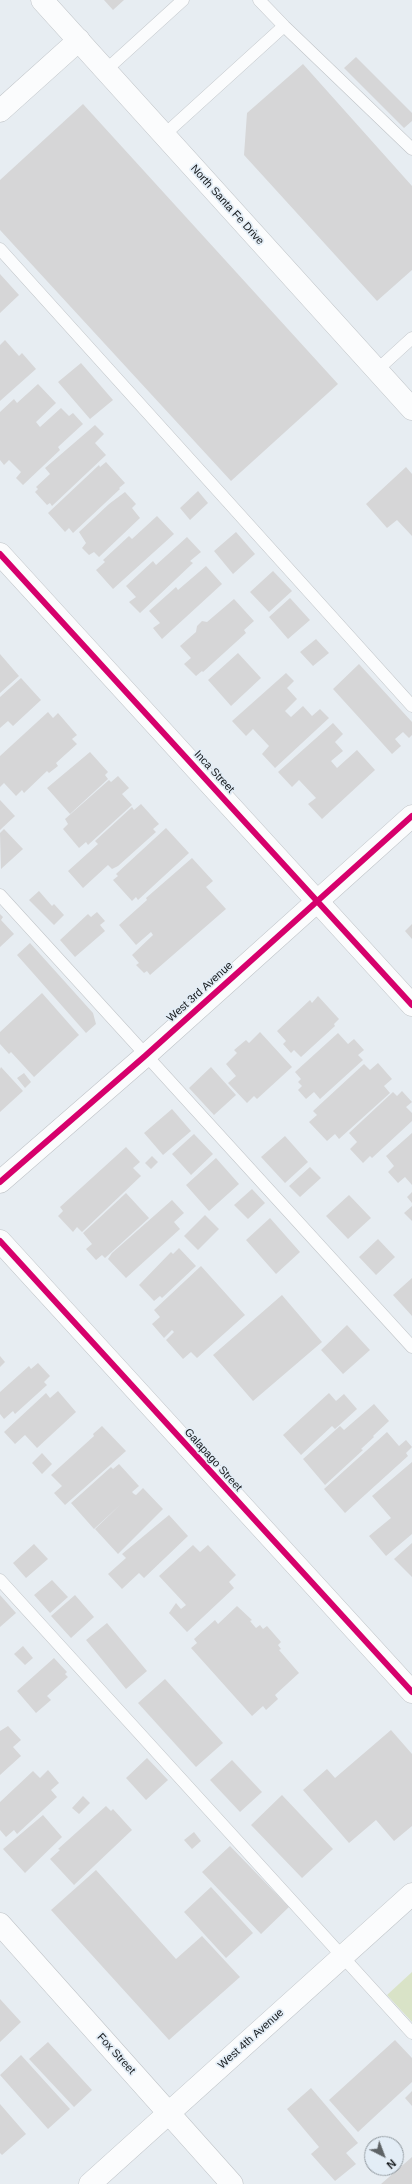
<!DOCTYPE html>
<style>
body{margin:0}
#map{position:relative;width:412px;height:2184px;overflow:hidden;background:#e7edf2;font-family:Helvetica,sans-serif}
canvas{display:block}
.north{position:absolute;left:364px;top:2136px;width:40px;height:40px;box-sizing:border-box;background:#e3edf6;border:1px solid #90989e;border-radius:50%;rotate:138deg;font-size:11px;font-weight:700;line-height:16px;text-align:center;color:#14181b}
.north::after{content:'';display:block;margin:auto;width:14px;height:18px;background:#5e6366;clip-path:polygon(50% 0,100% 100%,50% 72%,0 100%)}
</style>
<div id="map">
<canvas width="412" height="2184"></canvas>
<div class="north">N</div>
</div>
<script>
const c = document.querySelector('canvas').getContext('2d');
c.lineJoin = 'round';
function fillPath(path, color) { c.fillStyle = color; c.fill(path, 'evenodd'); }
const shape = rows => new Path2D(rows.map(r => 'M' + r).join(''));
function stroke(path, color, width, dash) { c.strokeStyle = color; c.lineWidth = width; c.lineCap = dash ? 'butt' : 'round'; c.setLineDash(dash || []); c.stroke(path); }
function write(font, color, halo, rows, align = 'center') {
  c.font = font + ' Helvetica,sans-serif'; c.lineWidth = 3.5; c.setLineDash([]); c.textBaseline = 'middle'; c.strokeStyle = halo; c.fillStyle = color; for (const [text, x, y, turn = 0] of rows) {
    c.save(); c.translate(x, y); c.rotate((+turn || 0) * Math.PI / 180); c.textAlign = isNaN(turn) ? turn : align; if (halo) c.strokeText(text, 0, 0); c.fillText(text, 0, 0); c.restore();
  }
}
fillPath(shape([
 [412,1972,412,2022,387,1995]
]), '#d9e3c7');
fillPath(shape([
 [104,0,124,0,113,10],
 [356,57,412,113,412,121,404,128,344,68],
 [303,64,412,186,412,270,377,301,244,155,247,113],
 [83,104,338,384,231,481,0,230,0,180],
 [0,274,19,295,0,313],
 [5,340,19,356,22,353,36,369,0,401,0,345],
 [81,363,113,400,90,419,58,382],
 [38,384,56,403,36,422,40,427,61,408,69,416,73,413,83,424,58,447,60,450,23,485,16,478,21,472,9,460,4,465,0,460,0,412,14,399,17,403],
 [95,425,104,434,95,443,106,455,52,506,50,503,47,505,35,492,38,489,36,487,50,474,45,468],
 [106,462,125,483,119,488,120,489,73,533,69,528,65,532,48,513,99,465,100,467],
 [406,467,412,474,412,536,397,520,387,528,366,504],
 [198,491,208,503,190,520,180,508],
 [125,492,136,504,132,508,140,518,99,557,94,552,89,555,82,548,86,543,79,532,109,504],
 [157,516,174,534,113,589,96,570,105,562,103,560,129,536,132,539],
 [236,532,255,554,233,574,214,551],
 [187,537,201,552,190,561,193,563,140,613,129,602,136,597,126,586,153,561,156,565],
 [206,566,222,584,162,639,153,628,160,623,149,611,176,587,178,590],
 [273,571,292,591,269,612,250,592],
 [290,598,310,620,288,639,269,617],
 [234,599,254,621,244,630,246,633,203,672,202,671,196,676,184,664,191,658,180,646,196,632,197,626,202,621,207,622],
 [316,639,329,653,313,666,300,652],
 [238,653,261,678,231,706,208,680],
 [0,654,19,676,0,693],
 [359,664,412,722,412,735,409,738,403,732,395,739,401,746,392,754,333,689],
 [286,673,294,681,287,688,297,699,285,711,291,717,303,706,312,716,320,709,329,718,275,768,262,754,269,746,253,729,246,736,232,721],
 [21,678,41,700,13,726,8,721,0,728,0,697],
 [48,712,53,718,58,713,77,735,72,739,77,744,56,763,58,766,49,773,47,771,24,793,22,790,16,796,4,783,0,787,0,756],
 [333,723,343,734,335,742,343,751,331,761,337,768,357,750,375,770,322,819,308,804,316,798,299,780,292,787,278,772],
 [90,752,108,772,105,775,108,779,70,814,47,788],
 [118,776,129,788,122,794,132,805,88,845,86,842,79,848,63,829,68,824,65,819,109,780,111,782],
 [0,800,15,816,0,830],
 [141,804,159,824,153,829,156,832,118,866,112,869,108,865,83,888,68,871,98,844,95,841,132,807,134,810],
 [166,828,189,853,138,900,136,897,132,901,113,880,118,876,116,874],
 [4,829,23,849,1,869,0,833],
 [192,858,213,881,206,887,226,909,150,975,147,971,144,973,136,965,139,963,132,955,153,935,151,932,136,945,119,925,147,900,146,898],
 [39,891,52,906,54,904,64,915,54,925,29,900],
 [97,912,105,921,100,925,105,931,75,957,60,940,88,914,91,917],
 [0,914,3,917,1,920,14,934,0,947],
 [412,924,412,939,405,931],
 [30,943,93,1013,96,1024,86,1033,17,955],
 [42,993,79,1035,34,1077,11,1052,9,1054,0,1044,0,1032],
 [318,996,339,1019,334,1024,335,1026,301,1057,294,1050,291,1053,283,1044,286,1041,277,1031,310,1000,312,1003],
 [260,1032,292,1067,257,1099,254,1096,247,1103,228,1083,236,1076,226,1064,237,1053,234,1050,246,1040,249,1043],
 [338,1033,348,1044,354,1039,364,1050,358,1055,363,1060,320,1099,314,1092,306,1099,298,1090,302,1086,298,1082,301,1079,295,1072],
 [378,1063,392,1079,384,1086,390,1093,339,1139,335,1134,327,1141,309,1122,317,1115,313,1111,364,1064,370,1070],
 [1,1067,23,1091,0,1112,0,1069],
 [211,1067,236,1095,214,1115,189,1088],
 [24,1073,31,1082,25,1088,17,1078],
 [402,1091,412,1102,406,1107,412,1113,412,1121,372,1158,370,1156,363,1163,350,1149,357,1142,349,1133,393,1092,397,1096],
 [172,1109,191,1131,163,1155,144,1133],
 [412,1133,412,1185,405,1177,398,1183,388,1172,394,1166,386,1156],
 [194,1134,213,1154,191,1175,172,1154],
 [285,1136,308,1162,285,1183,261,1157],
 [126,1147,140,1162,133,1168,141,1176,82,1232,77,1227,73,1232,58,1216,63,1211,60,1207],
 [152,1156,158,1162,151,1169,145,1163],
 [216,1158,239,1184,209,1211,186,1185],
 [310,1167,321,1178,300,1197,289,1186],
 [252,1189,265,1203,248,1219,234,1205],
 [412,1192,412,1203,407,1197],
 [126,1193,149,1218,105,1258,102,1255,96,1260,86,1249,92,1244,83,1233],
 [349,1195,371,1218,348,1239,326,1216],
 [172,1200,184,1213,174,1222,180,1229,126,1278,108,1259,112,1253],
 [412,1206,412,1221,404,1213],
 [205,1215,219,1229,198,1250,184,1236],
 [270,1218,300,1252,276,1274,246,1240],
 [378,1239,395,1257,376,1275,359,1257],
 [179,1248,196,1266,162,1298,160,1296,154,1301,139,1285,171,1252,173,1254],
 [201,1266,245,1315,197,1358,191,1352,183,1359,166,1340,174,1332,172,1330,164,1338,152,1324,160,1317,154,1310],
 [412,1278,412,1316,393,1295],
 [282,1295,322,1342,253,1401,213,1355],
 [347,1325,370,1350,343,1374,321,1350],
 [0,1356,5,1362,0,1367],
 [38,1363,50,1376,44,1382,47,1385,15,1414,13,1411,4,1419,0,1414,0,1392,29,1366,31,1369],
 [58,1391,76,1412,37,1448,25,1435,15,1444,4,1432,46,1393,50,1398],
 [329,1393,336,1401,344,1394,357,1409,335,1429,332,1426,301,1455,283,1435],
 [374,1404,389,1421,373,1436,374,1437,361,1449,363,1450,325,1485,303,1459,340,1426,344,1430],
 [102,1426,126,1451,65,1505,54,1493,62,1486,51,1475,94,1436,93,1434],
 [387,1432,399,1446,406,1440,412,1447,406,1453,408,1456,345,1513,324,1489],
 [42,1453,52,1464,42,1474,32,1463],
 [412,1462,412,1534,386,1556,369,1536,391,1518,372,1496],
 [119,1464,139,1486,132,1492,134,1494,136,1495,143,1488,163,1509,118,1554,95,1529,121,1504,94,1529,71,1503,111,1467,113,1469],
 [169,1515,188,1536,144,1578,139,1573,122,1589,108,1574,126,1558,122,1554],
 [412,1543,412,1577,394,1559],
 [34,1544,48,1559,26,1578,13,1563],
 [193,1545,200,1552,208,1545,236,1575,229,1582,234,1588,187,1632,169,1613,176,1603,181,1609,186,1605,159,1576],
 [52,1580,68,1597,50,1613,34,1595],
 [0,1595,16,1613,0,1627],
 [75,1595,94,1617,71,1638,51,1616],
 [237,1606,252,1620,250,1621,256,1628,260,1625,263,1629,267,1626,281,1642,278,1645,281,1649,279,1650,299,1673,275,1695,278,1699,266,1710,263,1706,252,1716,191,1648,197,1643,194,1639,215,1620,218,1624],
 [107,1623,147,1671,126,1689,86,1640],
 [23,1646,33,1658,25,1665,14,1654],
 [54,1658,67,1672,65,1674,68,1677,47,1696,51,1700,36,1713,17,1691],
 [165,1679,223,1743,196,1767,138,1703],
 [8,1726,21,1740,13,1747,21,1756,0,1775,0,1731],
 [391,1730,412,1754,412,1826,394,1841,376,1820,349,1843,303,1790,327,1769,335,1778],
 [147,1758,168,1780,146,1800,126,1778],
 [232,1760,262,1792,240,1812,210,1780],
 [48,1770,59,1783,51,1790,57,1797,17,1834,14,1830,6,1837,0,1830,0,1802,33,1771,40,1778],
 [282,1795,333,1849,302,1878,251,1825],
 [83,1796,90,1803,79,1814,72,1808],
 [106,1806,111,1811,113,1809,132,1830,74,1885,50,1859,60,1850,58,1849],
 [43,1815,62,1837,25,1873,3,1849],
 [194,1832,201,1841,192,1849,184,1840],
 [230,1846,289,1907,261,1934,202,1872],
 [96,1870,176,1959,202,1936,240,1977,169,2040,51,1910],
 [211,1887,253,1933,226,1958,184,1912],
 [0,1999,21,2022,0,2042],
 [395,2040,412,2058,412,2082,358,2132,329,2100],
 [48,2042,92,2090,74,2107,29,2059],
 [21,2055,70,2109,48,2129,0,2075],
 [311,2088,358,2143,346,2153,356,2164,335,2181,311,2154,319,2147,287,2109],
 [412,2091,412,2106,405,2098],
 [0,2104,26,2134,2,2155,0,2153],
 [412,2157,412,2184,381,2184]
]), '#d6d6d7');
const lane = shape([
 [259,0,284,26],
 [106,70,183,0],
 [164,135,284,26,412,149],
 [0,249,412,706],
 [377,370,412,338],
 [0,895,412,1347],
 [0,1580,412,2033]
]);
const street = shape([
 [0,111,79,40],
 [0,554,412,1005],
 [0,1924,232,2184],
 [90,2184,412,1894]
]);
const secondary = shape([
 [42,0,412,409],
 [0,1182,145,1056,412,816],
 [0,1241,412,1692]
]);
stroke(lane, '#bfc3c7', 13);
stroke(street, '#bfc3c7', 23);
stroke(secondary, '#bfc3c7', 23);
stroke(lane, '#fbfcfd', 12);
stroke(street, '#fbfcfd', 22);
stroke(secondary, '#fbfcfd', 22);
stroke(shape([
 [0,554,412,1005],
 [0,1182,145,1056,412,816],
 [0,1241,412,1692]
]), '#d6006c', 6);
write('11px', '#14181b', '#e3edf6', [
 ["North Santa Fe Drive",227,205,48],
 ["Inca Street",214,772,47],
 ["West 3rd Avenue",200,992,-42],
 ["Galapago Street",213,1460,48],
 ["West 4th Avenue",251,2039,-42],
 ["Fox Street",116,2054,48]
]);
</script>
